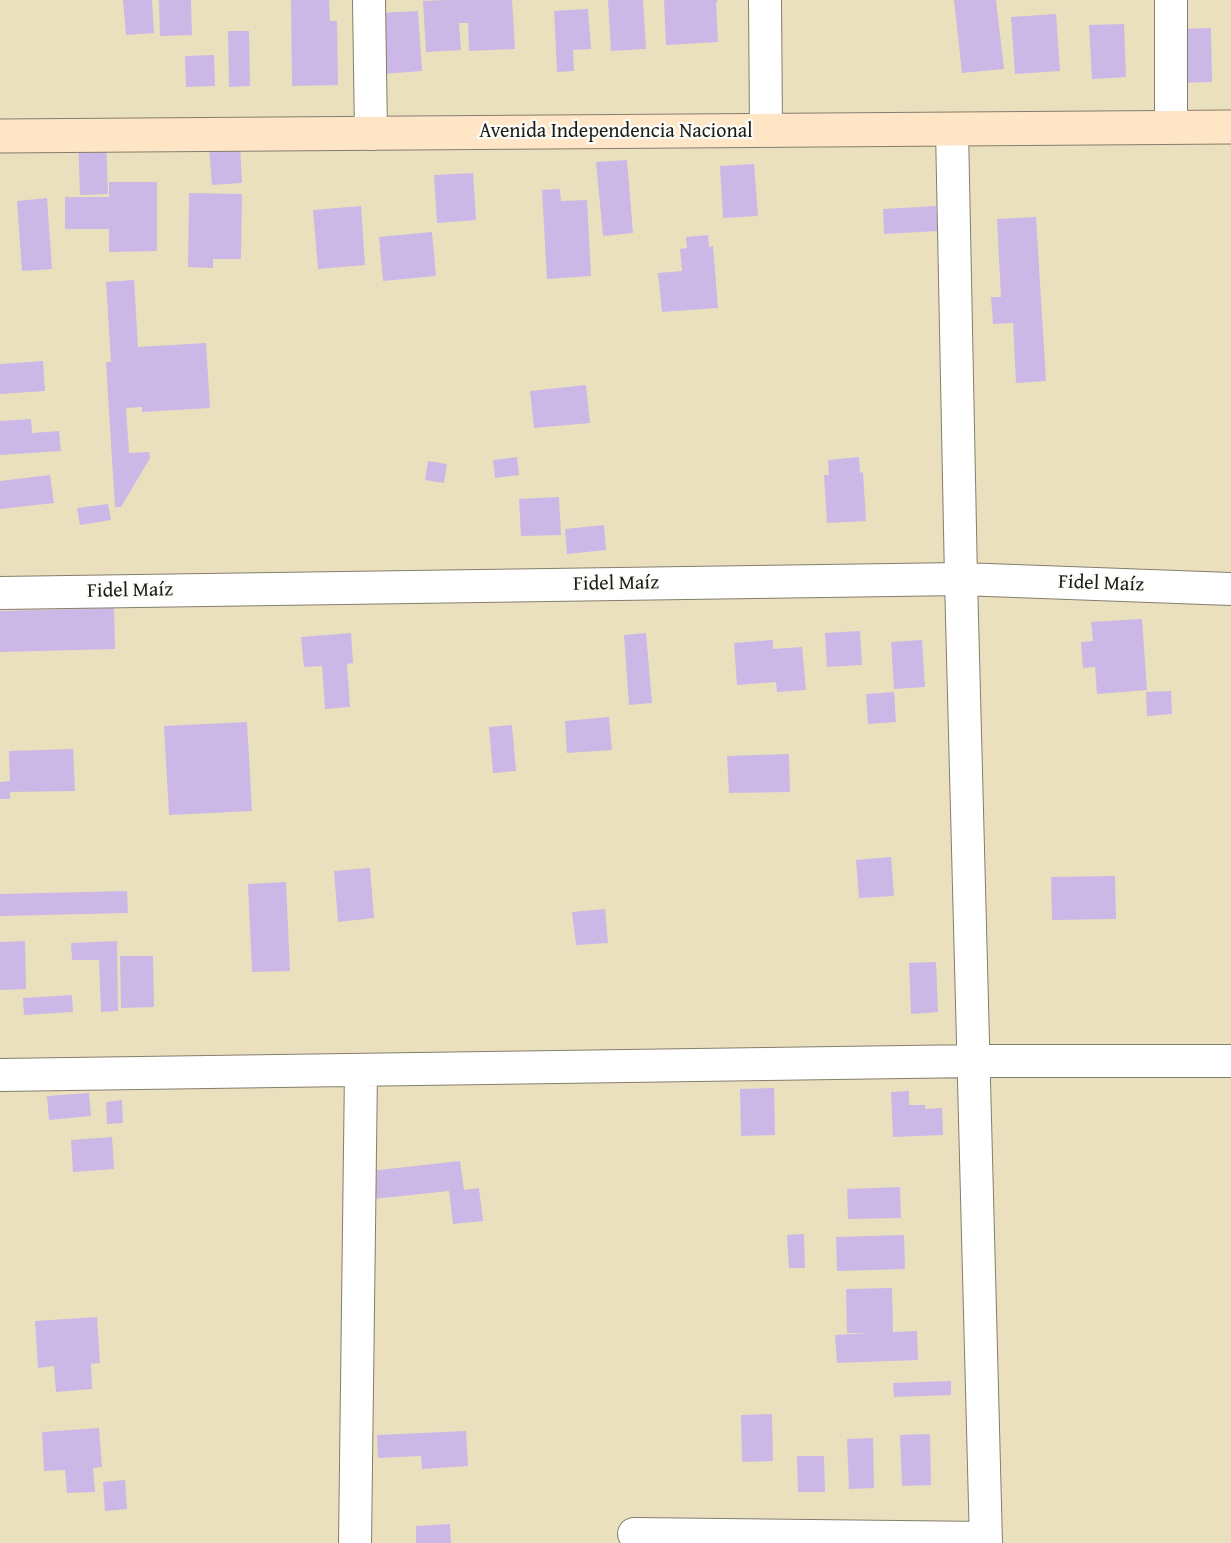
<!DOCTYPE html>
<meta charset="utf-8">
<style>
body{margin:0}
canvas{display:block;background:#ebe0bd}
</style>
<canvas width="1231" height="1543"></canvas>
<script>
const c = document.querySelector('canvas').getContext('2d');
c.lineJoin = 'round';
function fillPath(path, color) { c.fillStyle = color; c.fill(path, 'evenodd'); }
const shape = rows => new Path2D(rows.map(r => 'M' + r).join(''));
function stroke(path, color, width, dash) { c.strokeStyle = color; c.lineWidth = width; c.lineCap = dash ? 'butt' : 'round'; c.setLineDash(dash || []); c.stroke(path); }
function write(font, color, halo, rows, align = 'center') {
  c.font = font + ' "Gentium Book Plus",serif'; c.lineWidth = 4.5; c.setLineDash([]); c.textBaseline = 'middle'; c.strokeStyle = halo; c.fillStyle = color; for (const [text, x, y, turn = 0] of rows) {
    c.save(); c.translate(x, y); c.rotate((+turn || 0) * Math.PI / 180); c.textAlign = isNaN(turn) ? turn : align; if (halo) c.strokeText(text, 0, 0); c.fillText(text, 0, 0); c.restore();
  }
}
fillPath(shape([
 [123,0,152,0,154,33,126,35],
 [159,0,191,0,192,35,160,36],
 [291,0,329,0,330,21,337,21,338,85,292,86],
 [445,0,512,0,515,49,469,51,468,23,459,23,461,50,426,52,423,1],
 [608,0,643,0,646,49,611,51],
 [664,0,718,0,716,3,718,42,666,45],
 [954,0,996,0,1004,69,962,73],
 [588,9,591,49,573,50,574,71,557,72,554,11],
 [418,11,422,71,382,74,378,13],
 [1056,14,1060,71,1015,74,1011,17],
 [1124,24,1126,77,1092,79,1089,25],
 [1211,28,1212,82,1178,83,1177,29],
 [228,31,249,31,250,86,229,87],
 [214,55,215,86,186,87,185,56],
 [78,139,106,139,108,194,80,195],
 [240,144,242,183,212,185,209,146],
 [627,160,633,233,603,236,596,162],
 [754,164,758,216,723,218,720,166],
 [473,173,476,220,437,223,434,175],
 [109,182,157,182,157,251,109,252,109,229,65,229,65,197,109,197],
 [560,189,561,201,587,200,591,276,547,279,542,190],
 [189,193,242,194,241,259,213,259,213,268,188,267],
 [47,198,52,269,22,271,17,201],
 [361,206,365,265,318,269,313,210],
 [936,206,938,231,884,234,883,209],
 [1036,217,1046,381,1016,383,1013,323,993,324,991,297,1001,297,997,219],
 [432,232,436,276,383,281,379,237],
 [708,235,709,247,713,246,718,308,662,312,658,273,682,271,680,249,687,248,686,237],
 [134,280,138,347,206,343,210,408,142,412,142,407,126,408,129,453,149,452,150,458,121,507,115,507,106,362,111,362,106,282],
 [43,361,45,391,0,394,0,364],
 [586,385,590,423,534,428,530,391],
 [31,419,32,433,59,431,61,451,0,455,0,421],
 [517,457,519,475,495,478,493,460],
 [859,457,860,473,863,472,866,521,827,523,824,475,829,475,828,460],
 [428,461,447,464,444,483,425,480],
 [50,475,54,503,0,509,0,481],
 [559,497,561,535,521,536,519,499],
 [108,504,111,520,80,525,77,508],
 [604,525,606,550,567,554,565,529],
 [114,608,115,649,0,652,0,611],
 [1142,619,1147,690,1097,694,1095,667,1083,668,1081,642,1093,641,1091,622],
 [860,631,862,665,827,667,825,633],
 [351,633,353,663,347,664,350,707,325,709,322,666,304,667,301,637],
 [646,633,652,703,629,705,624,635],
 [773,640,773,649,802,647,806,690,777,692,776,682,737,685,734,643],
 [922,640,925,687,894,689,891,642],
 [1171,691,1172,714,1147,716,1146,692],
 [894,692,896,722,868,724,866,694],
 [609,717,612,750,567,753,565,721],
 [247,722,252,811,169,815,164,726],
 [512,725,516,771,493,773,489,727],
 [73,749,75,791,10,792,10,799,0,799,0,782,10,781,9,751],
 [789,754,790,792,729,793,727,756],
 [891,857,894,896,859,898,856,860],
 [370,868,374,918,338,922,334,871],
 [1115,876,1116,919,1052,920,1051,877],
 [286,882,290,971,252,972,248,884],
 [127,891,128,913,0,916,0,894],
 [605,909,608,943,576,945,572,912],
 [25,941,26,989,0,990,0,942],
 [117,941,118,1011,101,1012,99,960,72,960,71,943],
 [120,956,153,956,154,1007,121,1008],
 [936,962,938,1012,911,1014,909,963],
 [72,995,73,1012,24,1015,23,998],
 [774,1088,775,1135,741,1136,740,1089],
 [909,1091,909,1105,925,1105,925,1109,942,1108,943,1135,893,1137,891,1092],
 [89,1093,91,1116,49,1120,47,1096],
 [122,1100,123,1123,107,1124,106,1102],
 [112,1137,114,1169,73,1172,71,1140],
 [460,1161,464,1190,479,1188,483,1221,453,1224,449,1191,373,1199,370,1171],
 [900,1187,901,1218,848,1219,847,1189],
 [804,1234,805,1268,789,1268,787,1235],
 [904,1235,905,1269,837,1271,836,1237],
 [892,1288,893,1332,917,1331,918,1360,837,1363,835,1335,869,1333,847,1333,846,1289],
 [97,1317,100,1363,91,1364,92,1389,56,1392,54,1366,38,1368,35,1321],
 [951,1381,951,1395,894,1397,893,1383],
 [772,1414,773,1461,742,1462,741,1415],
 [99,1428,102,1467,93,1468,95,1492,67,1493,65,1470,44,1471,42,1432],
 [466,1431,468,1466,422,1469,421,1456,378,1458,377,1435],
 [930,1434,931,1485,902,1486,900,1435],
 [873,1438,874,1488,849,1489,847,1439],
 [797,1456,824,1456,825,1492,798,1492],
 [125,1480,127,1509,105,1511,103,1482],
 [450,1524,451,1543,416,1543,416,1526]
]), '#ccb8e6');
const minor = shape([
 [369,0,371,134],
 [765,0,766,130],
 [1171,127,1171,0],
 [952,129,961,579,986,1543],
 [0,593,961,579,1231,589],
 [0,1075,975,1061,1231,1061],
 [634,1534,986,1538],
 [355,1543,361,1070]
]);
const secondary = shape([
 [0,136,1231,127]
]);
stroke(minor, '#847e6c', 34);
stroke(secondary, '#847e6c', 35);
stroke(minor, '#fff', 32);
stroke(secondary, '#fde5c5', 33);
write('20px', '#1c1c1c', '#fdfcf7', [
 ["Avenida Independencia Nacional",616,132],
 ["Fidel Maíz",616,584,-1],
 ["Fidel Maíz",1101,584,2],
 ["Fidel Maíz",130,591,-1]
]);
</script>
